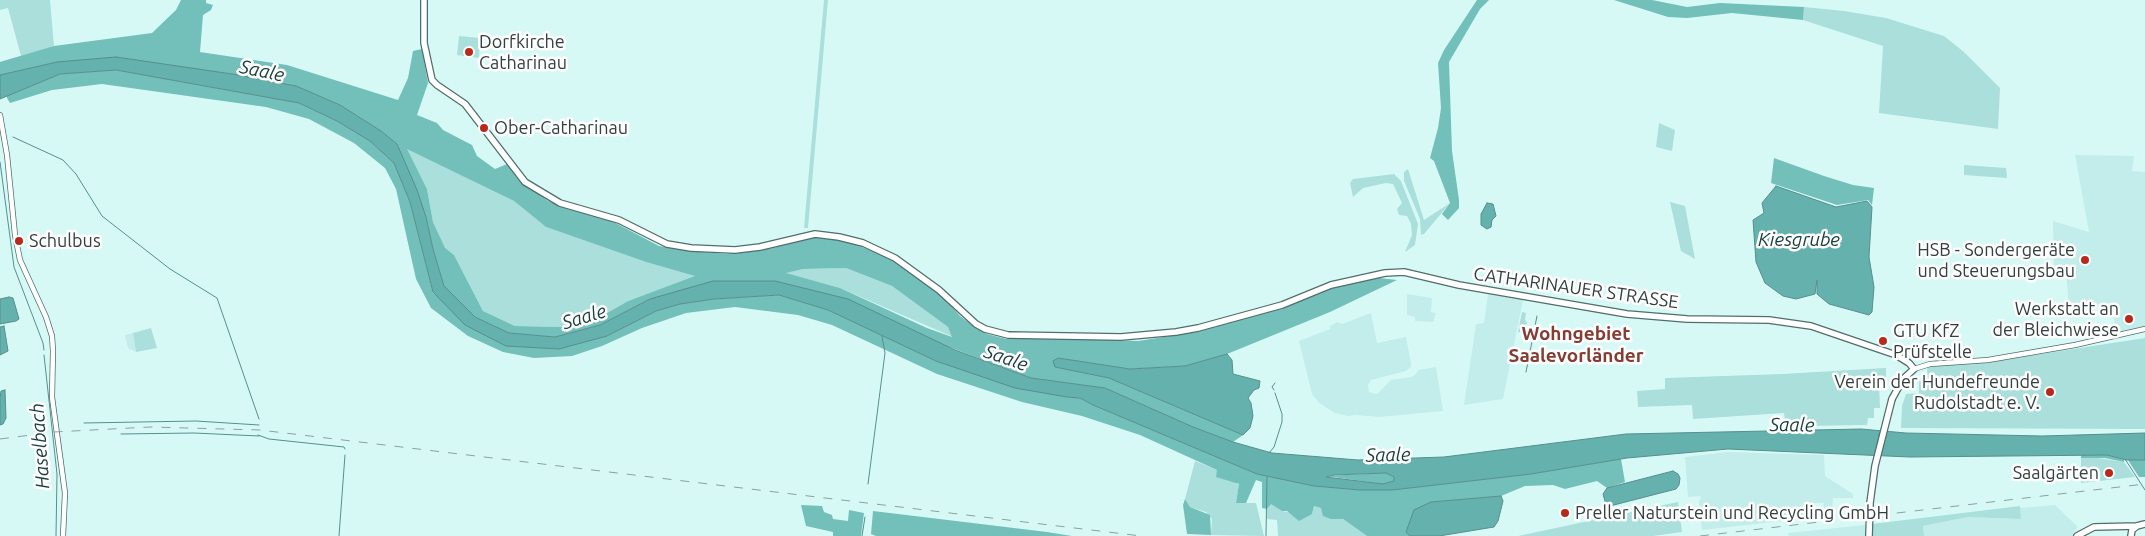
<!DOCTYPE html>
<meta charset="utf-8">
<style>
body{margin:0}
canvas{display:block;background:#d7f9f6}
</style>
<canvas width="2145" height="536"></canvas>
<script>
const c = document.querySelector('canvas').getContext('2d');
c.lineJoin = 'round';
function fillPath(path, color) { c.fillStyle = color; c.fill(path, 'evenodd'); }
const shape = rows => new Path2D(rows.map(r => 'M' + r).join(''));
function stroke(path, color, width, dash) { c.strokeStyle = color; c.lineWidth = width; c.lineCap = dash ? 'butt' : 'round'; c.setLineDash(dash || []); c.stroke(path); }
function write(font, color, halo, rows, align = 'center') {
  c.font = font + ' Ubuntu,sans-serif'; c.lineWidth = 5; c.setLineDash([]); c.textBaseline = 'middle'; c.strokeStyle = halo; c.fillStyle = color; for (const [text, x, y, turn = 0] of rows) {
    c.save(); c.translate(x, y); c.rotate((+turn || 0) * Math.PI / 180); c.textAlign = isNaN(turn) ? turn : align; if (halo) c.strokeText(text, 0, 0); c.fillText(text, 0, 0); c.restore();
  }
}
fillPath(shape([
 [2075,155,2134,156,2132,171,2145,172,2145,326,2118,332,2116,329,2110,304,2069,307,2066,272,2054,272,2053,221,2089,232],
 [1407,294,1432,298,1431,312,1436,313,1433,322,1415,321,1415,317,1407,315],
 [1488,294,1523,300,1503,399,1464,405,1476,324,1484,323],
 [1371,313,1377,343,1406,337,1411,363,1411,367,1406,371,1371,380,1368,385,1369,392,1377,394,1391,380,1412,377,1416,374,1418,370,1436,367,1443,411,1379,417,1356,415,1348,416,1335,413,1319,403,1312,394,1299,341,1330,329,1330,326,1337,322,1342,324],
 [133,333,136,352,128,348,125,335],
 [1728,452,1824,455,1825,476,1853,494,1853,498,1833,498,1832,510,1824,510,1824,503,1808,503,1809,518,1702,530,1699,502,1701,496,1688,497,1685,457],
 [2055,505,2078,527,2072,535,2073,536,1924,536,1923,526,1968,517,2021,519,2020,508],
 [1865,525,1865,536,1789,536,1788,533]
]), '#c3edea');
fillPath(shape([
 [0,0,50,0,54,46,23,57,0,62,21,56,8,8,0,10],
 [824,0,828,0,808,228,804,228],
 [1804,7,1844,11,1886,18,1944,36,1964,52,2000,88,1998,129,1879,113,1883,46,1803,20],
 [459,36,480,38,479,58,457,55],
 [1659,123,1675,130,1672,151,1656,147],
 [406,148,514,201,546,227,646,262,696,276,628,301,607,313,560,327,515,326,483,311,454,255,445,249,433,222,427,189],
 [1964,165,2006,168,2007,178,1964,175],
 [1408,169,1424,220,1450,203,1424,234,1421,235,1420,219,1404,181,1404,172],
 [1394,174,1401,181,1418,224,1415,245,1405,252,1412,235,1411,224,1407,216,1399,215,1397,209,1402,203,1393,184,1386,183,1363,188,1353,197,1350,183,1353,179],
 [1670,202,1685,206,1695,259,1681,251],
 [846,268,892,286,948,327,953,337,840,288,785,273,803,269],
 [1522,312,1526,313,1525,320,1527,323,1523,333,1518,332],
 [151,328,157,348,136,352,133,333],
 [2145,338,2145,429,1901,428,1902,406,1906,394,1919,393,1919,381,1928,381,1927,367,1989,362],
 [1886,368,1886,382,1879,383,1880,408,1874,408,1874,418,1868,418,1867,425,1800,426,1800,421,1785,421,1784,413,1693,419,1692,405,1638,407,1637,391,1665,389,1665,378,1782,374],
 [2091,457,2124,462,2135,477,2081,483,2081,458],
 [1195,461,1217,470,1239,485,1236,503,1256,503,1264,536,1211,535,1212,519,1206,512,1190,507,1185,499],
 [1678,502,1682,532,1653,536,1518,536],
 [1271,503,1282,511,1306,516,1312,514,1314,506,1321,508,1331,519,1343,519,1367,536,1278,536,1277,520,1267,519,1267,509],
 [2020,506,2021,519,1968,517,1923,526,1924,536,1871,536,1872,524]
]), '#aadfdb');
fillPath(shape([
 [181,0,206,0,206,3,213,5,211,10,203,15,200,52,287,65,398,100,408,78,413,51,422,49,428,83,417,115,437,123,443,130,472,145,477,156,495,169,507,164,528,187,548,201,568,209,608,219,659,246,689,251,727,254,774,248,810,237,839,240,862,247,893,260,939,292,960,316,973,326,987,334,1006,339,1050,338,1138,341,1196,332,1281,308,1328,287,1370,277,1397,280,1330,312,1227,354,1185,366,1130,369,1058,358,1056,367,1109,378,1243,435,1233,442,1193,427,1105,388,1031,378,775,281,650,299,600,325,555,337,509,333,475,317,444,286,433,249,426,217,397,144,381,131,340,105,295,86,232,74,176,67,57,62,0,75,0,62,54,46,152,33,176,10],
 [407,149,514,201,546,227,646,262,695,276,628,301,607,313,561,327,515,326,483,311,454,255,445,248,433,222,427,189],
 [846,268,892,286,948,327,952,337,927,328,840,288,786,273,803,269],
 [1477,0,1489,0,1480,9,1449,62,1452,151,1459,200,1459,208,1448,220,1442,214,1450,203,1434,161,1430,158,1438,128,1441,108,1438,63,1444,50],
 [1614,0,1652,0,1687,7,1720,3,1804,7,1803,20,1732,13,1687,18,1668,17],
 [116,70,299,103,337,121,370,141,394,163,410,202,433,293,506,346,607,336,656,311,680,304,714,299,779,295,828,310,936,361,1067,397,1080,398,1093,405,1257,474,1314,486,1360,490,1391,490,1531,474,1621,459,1625,482,1607,488,1597,481,1565,489,1553,485,1525,486,1501,496,1431,502,1406,532,1410,536,1367,536,1343,519,1331,519,1323,516,1321,508,1314,506,1312,514,1299,521,1287,511,1282,511,1271,504,1267,509,1262,508,1262,482,1256,480,1246,503,1236,503,1239,484,1216,477,1217,470,1140,435,1082,416,1022,402,937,374,832,325,798,315,735,307,686,313,642,328,602,346,572,356,534,358,503,352,468,336,431,308,416,279,396,189,385,168,354,143,309,119,266,107,102,84,52,90,10,103,7,98,7,96,60,74],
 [1774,158,1824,176,1853,185,1874,188,1872,205,1868,200,1837,205,1771,183],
 [2081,455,2107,455,2124,460,2124,462,2105,458,2081,458],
 [2128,460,2145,460,2145,477,2139,477],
 [1386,473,1394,477,1394,481,1383,484,1326,476],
 [1185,499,1190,507,1210,515,1211,535,1187,534,1183,505],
 [801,505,822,506,824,512,832,515,833,519,848,521,849,510,864,513,861,536,833,536,833,532,806,526],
 [873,511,1047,532,1072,536,876,536,871,534]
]), '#73bfba');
const water = shape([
 [116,57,232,74,296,86,340,105,381,131,397,144,417,190,426,217,433,249,444,286,475,317,509,333,555,337,600,325,650,299,713,281,775,281,848,299,955,350,1031,378,1105,388,1193,427,1233,442,1272,453,1358,460,1444,457,1626,434,1861,429,1906,433,2042,436,2145,433,2145,460,2126,460,2107,455,1910,457,1728,449,1627,458,1531,474,1392,490,1360,490,1314,486,1257,474,1093,405,1080,398,1067,397,1015,388,936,361,828,310,779,295,714,299,680,304,656,311,607,336,559,349,506,346,465,325,433,292,410,202,394,163,370,141,337,121,299,103,116,70,60,74,0,99,0,75,57,62,116,57],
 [1386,473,1394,477,1394,481,1383,484,1326,477,1334,475,1386,473],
 [1776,186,1836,207,1867,201,1872,207,1869,257,1874,287,1872,312,1869,315,1829,304,1817,294,1817,280,1815,294,1796,299,1783,296,1765,283,1756,262,1753,220,1764,213,1762,203,1776,186],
 [1487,203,1493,204,1496,216,1492,220,1491,227,1487,229,1481,225,1481,214,1487,203],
 [9,297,13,298,19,319,16,321,0,324,0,299,9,297],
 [4,326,8,351,0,355,0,327,4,326],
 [1227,354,1232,360,1233,374,1260,381,1259,388,1254,390,1248,398,1251,403,1253,416,1250,428,1243,435,1109,378,1055,367,1053,361,1058,358,1130,369,1185,366,1227,354],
 [5,390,6,418,3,424,0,425,0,398,1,391,5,390],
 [1673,471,1678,474,1680,478,1679,485,1676,489,1610,506,1606,505,1603,494,1607,488,1673,471],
 [1501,496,1503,501,1498,521,1494,527,1439,536,1410,536,1406,532,1414,510,1431,502,1501,496]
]);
fillPath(water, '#65b1ad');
stroke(water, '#568f8c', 1);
stroke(shape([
 [13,137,63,160,76,174,102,216,170,269,217,298,259,419],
 [0,162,14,267,43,343,44,350],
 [44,355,57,474,56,536],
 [1526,372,1537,316],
 [1274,390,1272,387,1275,383],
 [84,423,196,421,259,425],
 [121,434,194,433,259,436],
 [258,435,269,439,344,447,345,449],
 [1269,453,1274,447,1282,422,1282,414,1275,393],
 [2125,459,2145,490],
 [868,484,885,353,882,336],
 [339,536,345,455],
 [862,536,865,517],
 [1266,536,1267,477]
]), '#568f8c', 1);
const minor = shape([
 [0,115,7,155,15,235,20,260,46,317,52,336,53,351,52,397,65,493,63,536],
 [1914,369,1930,364,1988,360,2075,345,2145,329]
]);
const major = shape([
 [424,0,424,43,432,80,437,85,465,104,525,182,560,203,619,220,667,244,691,248,735,250,760,247,815,234,839,237,863,243,895,258,939,290,976,324,985,329,1008,335,1121,337,1176,332,1198,328,1282,305,1331,285,1385,273,1404,272,1459,285,1627,314,1687,319,1769,320,1811,326,1896,355,1909,363,1914,369,1903,379,1892,399],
 [2077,536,2094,527,2137,526,2145,524],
 [2131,536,2132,530,2137,526]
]);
stroke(minor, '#506e6c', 6);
stroke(major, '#506e6c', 8);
stroke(minor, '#fff', 4.5);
stroke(major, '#fff', 5.5);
stroke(shape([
 [0,439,54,432,150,427,260,430,1141,536],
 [1700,536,2145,484]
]), '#89a19f', 1, [9, 9]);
const majorBridge = shape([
 [1869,536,1870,503,1875,466,1892,399]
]);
stroke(majorBridge, '#506e6c', 8, []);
stroke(majorBridge, '#fff', 5.5);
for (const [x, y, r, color] of [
 [469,52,5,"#b7291a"],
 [484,128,5,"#b7291a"],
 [19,241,5,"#b7291a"],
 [2085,260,5,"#b7291a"],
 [2129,319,5,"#b7291a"],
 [1883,341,5,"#b7291a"],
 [2050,392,5,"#b7291a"],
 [2109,473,5,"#b7291a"],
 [1565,513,5,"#b7291a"]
]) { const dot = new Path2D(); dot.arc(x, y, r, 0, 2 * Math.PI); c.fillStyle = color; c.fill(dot); stroke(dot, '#fefefe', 2); }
write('18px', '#33403f', '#fefefe', [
 ["Dorfkirche",479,42],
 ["Catharinau",479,63],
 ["Ober-Catharinau",494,128],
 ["Schulbus",29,241],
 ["HSB - Sondergeräte",2075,250,"right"],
 ["und Steuerungsbau",2075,271,"right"],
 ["Werkstatt an",2119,309,"right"],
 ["der Bleichwiese",2119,330,"right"],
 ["GTU KfZ",1893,331],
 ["Prüfstelle",1893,352],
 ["Verein der Hundefreunde",2040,382,"right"],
 ["Rudolstadt e. V.",2040,403,"right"],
 ["Saalgärten",2099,473,"right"],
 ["Preller Naturstein und Recycling GmbH",1575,513]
], 'left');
write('18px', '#33403f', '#fefefe', [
 ["CATHARINAUER STRASSE",1576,288,8]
]);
write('italic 19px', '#1c403e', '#fefefe', [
 ["Saale",262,71,12],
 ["Kiesgrube",1799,240],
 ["Saale",584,317,-17],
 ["Saale",1006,358,19],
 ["Saale",1792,425,1],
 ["Haselbach",40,446,-94],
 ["Saale",1388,455,-1]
]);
write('bold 19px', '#843d32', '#fefefe', [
 ["Wohngebiet",1576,334],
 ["Saalevorländer",1576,356]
]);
</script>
